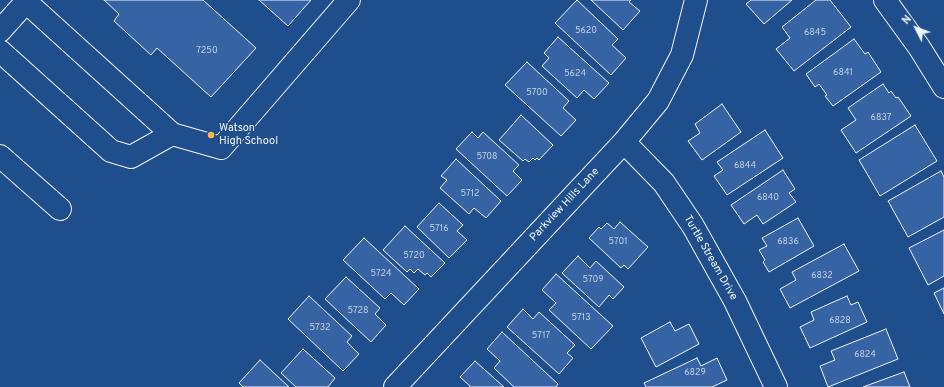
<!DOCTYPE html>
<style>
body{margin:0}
#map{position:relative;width:944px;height:387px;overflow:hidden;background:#1f4e8c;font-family:Overpass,sans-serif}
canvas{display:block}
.north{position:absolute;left:896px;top:8px;width:40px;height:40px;-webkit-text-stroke:3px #1f4e8c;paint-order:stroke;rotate:312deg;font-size:11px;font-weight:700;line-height:16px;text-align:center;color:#f2f6ff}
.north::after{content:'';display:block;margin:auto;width:14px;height:18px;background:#f2f6ff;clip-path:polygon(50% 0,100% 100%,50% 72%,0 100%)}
</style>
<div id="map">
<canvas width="944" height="387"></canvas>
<div class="north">N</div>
</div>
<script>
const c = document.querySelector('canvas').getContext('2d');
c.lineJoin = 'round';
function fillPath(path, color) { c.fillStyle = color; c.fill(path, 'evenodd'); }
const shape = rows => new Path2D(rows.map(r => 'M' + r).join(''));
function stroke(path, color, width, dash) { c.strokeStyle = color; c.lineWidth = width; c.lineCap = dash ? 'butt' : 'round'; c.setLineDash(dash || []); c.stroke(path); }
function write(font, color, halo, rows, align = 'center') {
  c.font = font + ' Overpass,sans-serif'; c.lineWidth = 3; c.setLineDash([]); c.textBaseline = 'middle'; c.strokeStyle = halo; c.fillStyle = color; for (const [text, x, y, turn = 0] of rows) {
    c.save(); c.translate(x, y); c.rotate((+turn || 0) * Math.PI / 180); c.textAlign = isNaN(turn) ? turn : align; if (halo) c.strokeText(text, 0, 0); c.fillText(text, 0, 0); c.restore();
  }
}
const building = shape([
 [104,0,203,0,256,48,211,97,157,48,151,55,114,21,119,14,104,0],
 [259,0,311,0,288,26,259,0],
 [577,0,618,39,612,45,626,58,611,75,555,23,577,0],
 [591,0,631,0,629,2,640,11,623,30,591,0],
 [751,0,792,0,764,24,746,4,751,0],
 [816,0,830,0,851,27,794,71,776,49,790,38,782,27,816,0],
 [558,37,609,83,594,99,584,90,577,98,542,66,549,58,544,53,558,37],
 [854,39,865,54,868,52,881,72,833,106,825,96,827,95,819,84,815,87,806,74,854,39],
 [527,62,569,101,563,108,576,120,561,136,505,85,527,62],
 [883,84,889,93,891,91,896,98,898,97,911,116,856,153,841,130,856,120,848,108,883,84],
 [722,104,741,132,702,160,688,141,700,133,695,124,722,104],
 [521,115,553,145,539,160,537,158,535,160,533,158,529,162,525,159,523,161,499,140,521,115],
 [915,125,937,161,880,196,859,160,915,125],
 [765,130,783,158,727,195,714,176,723,170,717,162,765,130],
 [472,132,478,138,483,132,519,165,513,171,522,180,507,196,456,149,472,132],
 [456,159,501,201,486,218,474,208,469,214,440,188,447,180,441,176,456,159],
 [783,170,795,189,789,193,796,202,763,224,757,215,744,224,731,205,783,170],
 [941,171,944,177,944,217,908,237,888,201,941,171],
 [439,203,463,225,457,231,467,240,449,258,417,227,439,203],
 [798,218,814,246,769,272,763,262,765,260,759,250,767,246,762,238,798,218],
 [620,222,648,247,628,269,624,265,621,268,589,238,599,227,601,229,607,223,614,229,620,222],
 [405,226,445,263,431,277,427,273,425,275,418,269,414,273,410,269,407,272,383,250,405,226],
 [944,230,944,276,928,285,909,248,944,230],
 [364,238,419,289,404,305,391,293,385,299,343,260,364,238],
 [844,244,859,271,790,308,780,289,796,280,792,272,844,244],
 [578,256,590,268,596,261,624,287,613,299,609,295,599,307,562,273,578,256],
 [556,274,613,326,591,349,549,310,556,303,542,290,556,274],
 [346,277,380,308,375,314,386,325,371,342,325,299,346,277],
 [944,288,944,314,934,293,944,288],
 [309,296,352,336,347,342,359,354,343,371,288,319,309,296],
 [847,296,851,305,858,302,867,322,810,348,800,327,814,320,811,312,847,296],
 [523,309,533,319,539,312,575,345,567,353,573,358,559,374,507,327,523,309],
 [670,322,675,331,689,324,699,344,656,367,641,338,670,322],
 [886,329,898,359,828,387,820,366,835,360,831,351,886,329],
 [502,332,558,384,556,387,514,387,494,368,500,361,487,349,502,332],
 [303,349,335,378,328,387,296,387,281,373,303,349],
 [697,358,701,366,717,358,727,380,712,387,646,387,644,383,697,358],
 [260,360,289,387,243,387,239,383,260,360],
 [475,361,504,387,469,387,470,386,460,377,475,361],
 [904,372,910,387,863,387,904,372]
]);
fillPath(building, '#3563a3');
stroke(building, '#f2f6ff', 1);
const minor = shape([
 [24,0,172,134,221,148,349,0],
 [885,0,919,47,944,87],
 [0,31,26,2],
 [0,51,111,151,131,157,172,134],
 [624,142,664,183,693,226,735,301,776,387],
 [0,156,60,209],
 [395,387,624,142,658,101,682,55,696,0]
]);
stroke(minor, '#f2f6ff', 24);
stroke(minor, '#1f4e8c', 22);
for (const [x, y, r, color] of [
 [211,135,4,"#ffb74d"]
]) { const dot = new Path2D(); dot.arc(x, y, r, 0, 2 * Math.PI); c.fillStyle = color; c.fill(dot); stroke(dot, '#1f4e8c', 1.5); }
write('9px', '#c3d1e8', null, [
 ["5620",586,31],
 ["6845",815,33],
 ["7250",207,51],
 ["6841",843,73],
 ["5624",575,74],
 ["5700",537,93],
 ["6837",881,118],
 ["5708",487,157],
 ["6844",745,166],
 ["5712",470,194],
 ["6840",768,198],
 ["5716",439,229],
 ["5701",618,242],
 ["6836",788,242],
 ["5720",414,256],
 ["5724",381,274],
 ["6832",822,276],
 ["5709",593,280],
 ["5728",358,311],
 ["5713",581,318],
 ["6828",840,321],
 ["5732",320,328],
 ["5717",541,336],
 ["6824",865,355],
 ["6829",695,373]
]);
write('11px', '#f2f6ff', '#1f4e8c', [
 ["Watson",219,129],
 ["High School",219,142]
], 'left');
write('11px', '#f2f6ff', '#1f4e8c', [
 ["Parkview Hills Lane",565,205,-47],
 ["Turtle Stream Drive",710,258,60]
]);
</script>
